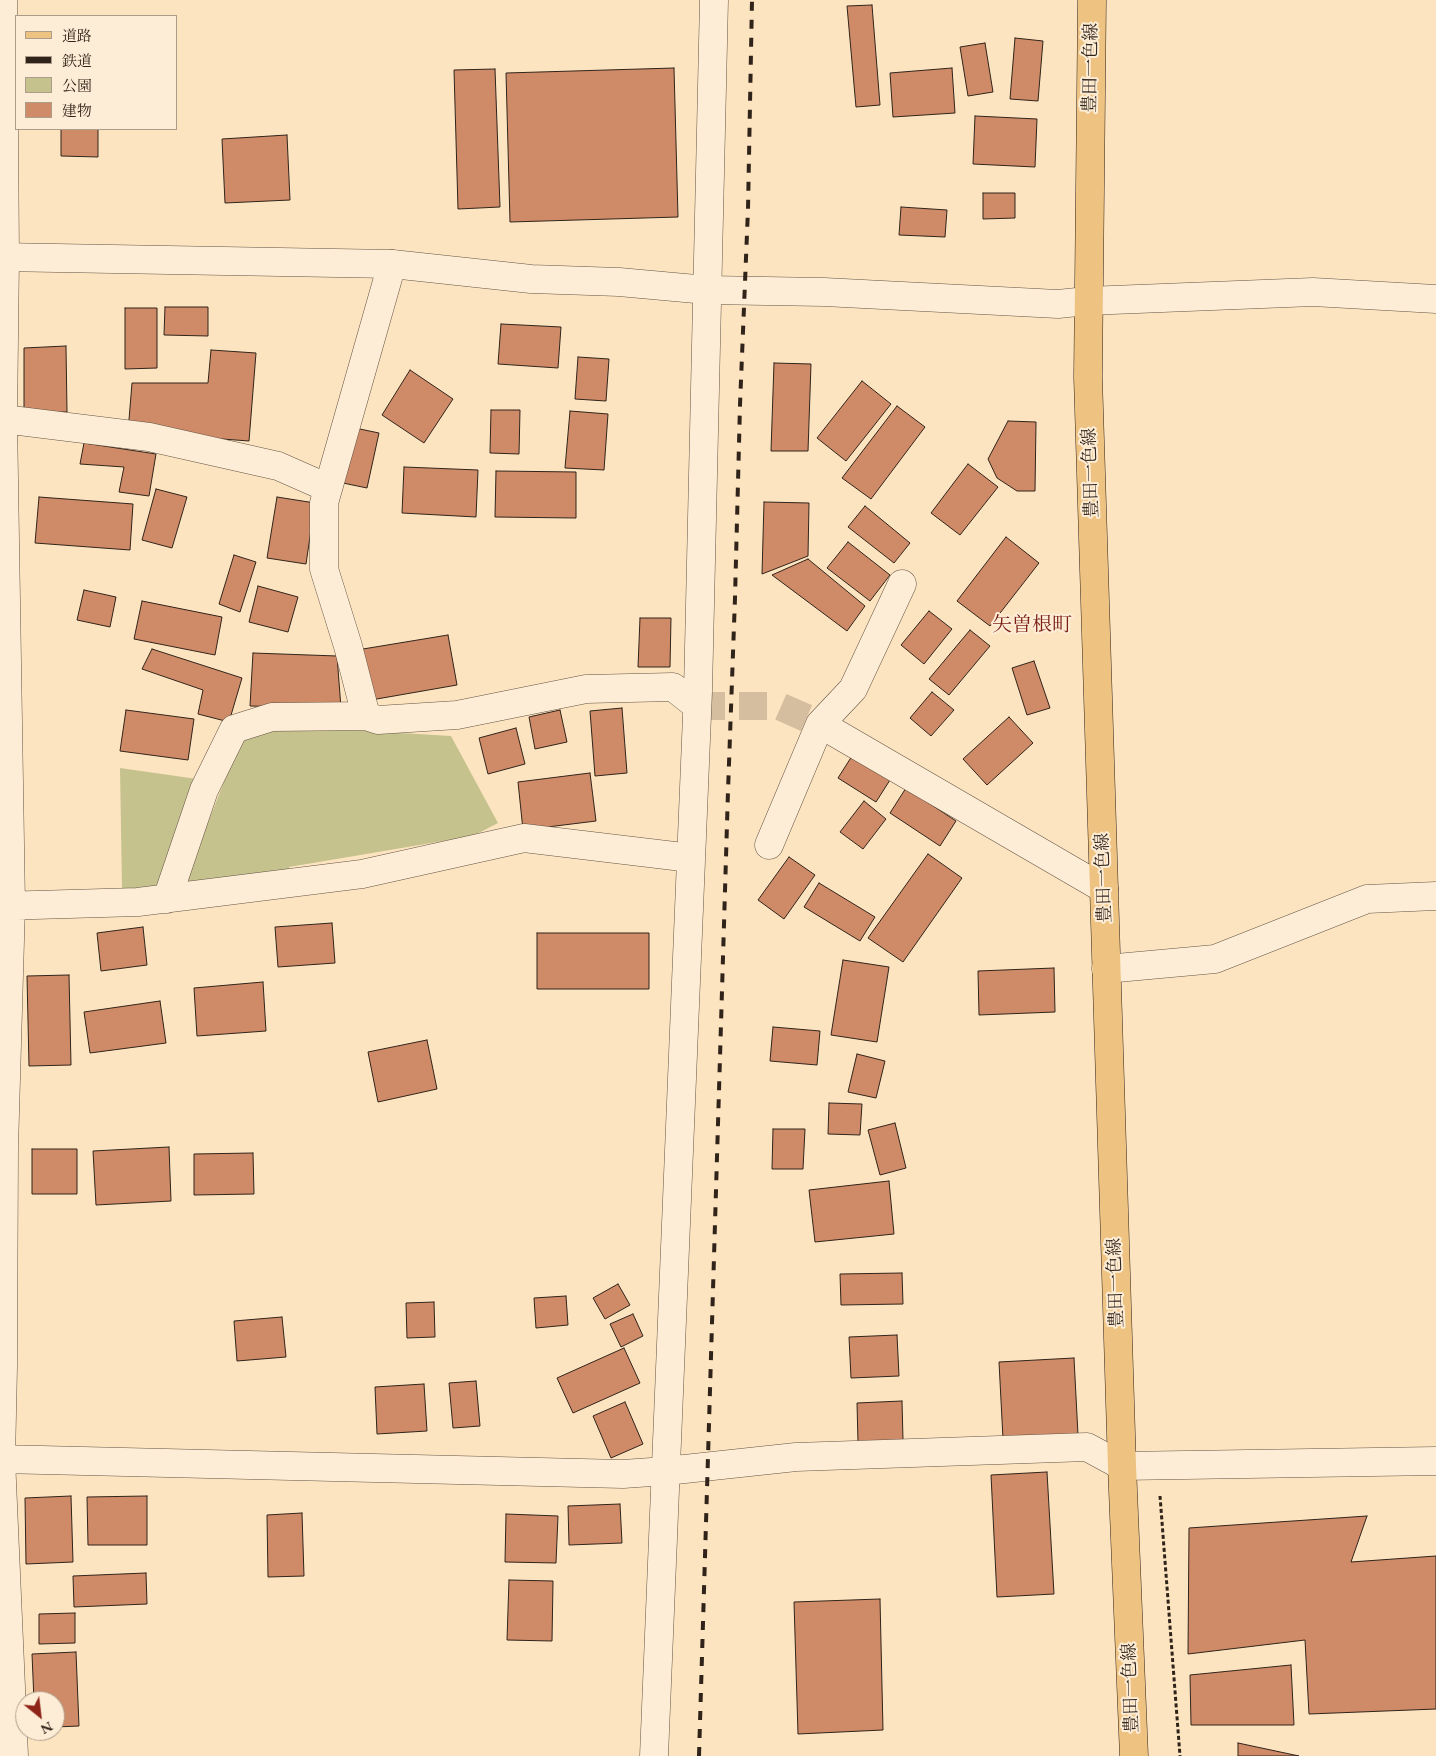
<!DOCTYPE html>
<meta charset="utf-8">
<style>
body{margin:0}
#map{position:relative;width:1436px;height:1756px;overflow:hidden;background:#fde4c0;font-family:"EB Garamond","Noto Serif JP",serif}
canvas{display:block}
.legend{position:absolute;left:15px;top:15px;width:162px;height:115px;box-sizing:border-box;background:#feedd6;border:1px solid #ac9d8b;margin:0;padding:6px 9px;list-style:none;font-size:15px;color:#30241a}
.legend li{display:flex;align-items:center;gap:10px;height:25px}
.legend b{width:25px;border:1px solid #ac9d8b}
.north{position:absolute;left:15px;top:1691px;width:50px;height:50px;box-sizing:border-box;background:#feedd6;border:1px solid #ac9d8b;border-radius:50%;rotate:151deg;font-size:14px;font-weight:700;line-height:20px;text-align:center;color:#30241a}
.north::after{content:'';display:block;margin:auto;width:18px;height:22px;background:#8f2418;clip-path:polygon(50% 0,100% 100%,50% 72%,0 100%)}
</style>
<div id="map">
<canvas width="1436" height="1756"></canvas>
<ul class="legend">
<li><b style="height:6px;background:#eec280"></b>道路</li>
<li><b style="height:6px;background:#30241a"></b>鉄道</li>
<li><b style="height:14px;background:#c5c28e"></b>公園</li>
<li><b style="height:14px;background:#cf8a67"></b>建物</li>
</ul>
<div class="north">N</div>
</div>
<script>
const c = document.querySelector('canvas').getContext('2d');
c.lineJoin = 'round';
function fillPath(path, color) { c.fillStyle = color; c.fill(path, 'evenodd'); }
const shape = rows => new Path2D(rows.map(r => 'M' + r).join(''));
function stroke(path, color, width, dash) { c.strokeStyle = color; c.lineWidth = width; c.lineCap = dash ? 'butt' : 'round'; c.setLineDash(dash || []); c.stroke(path); }
function write(font, color, halo, rows, align = 'center') {
  c.font = font + ' "EB Garamond","Noto Serif JP",serif'; c.lineWidth = 4; c.setLineDash([]); c.textBaseline = 'middle'; c.strokeStyle = halo; c.fillStyle = color; for (const [text, x, y, turn = 0] of rows) {
    c.save(); c.translate(x, y); c.rotate((+turn || 0) * Math.PI / 180); c.textAlign = isNaN(turn) ? turn : align; if (halo) c.strokeText(text, 0, 0); c.fillText(text, 0, 0); c.restore();
  }
}
fillPath(shape([
 [269,725,451,736,498,823,473,836,289,867,289,872,183,885,242,737],
 [120,768,197,779,161,890,122,890]
]), '#c5c28e');
const building = shape([
 [872,5,880,105,856,107,847,6,872,5],
 [1015,38,1043,41,1038,101,1010,99,1015,38],
 [985,43,993,92,968,96,960,47,985,43],
 [674,68,678,217,510,222,506,73,674,68],
 [952,68,955,113,893,117,890,73,952,68],
 [495,69,500,207,458,209,454,70,495,69],
 [975,116,1037,119,1035,167,973,164,975,116],
 [61,129,98,129,98,157,61,156,61,129],
 [287,135,290,200,225,203,222,139,287,135],
 [983,193,1015,193,1015,218,983,219,983,193],
 [901,207,947,210,945,237,899,235,901,207],
 [165,307,208,307,208,336,164,335,165,307],
 [125,308,157,308,157,368,125,369,125,308],
 [501,324,561,327,558,368,498,364,501,324],
 [66,346,67,412,24,413,24,348,66,346],
 [211,350,256,353,249,441,128,432,132,383,208,383,211,350],
 [578,357,609,359,606,401,575,399,578,357],
 [774,363,811,364,808,451,771,451,774,363],
 [410,370,453,399,424,443,382,415,410,370],
 [862,381,891,404,846,461,817,438,862,381],
 [897,406,925,427,871,499,842,478,897,406],
 [491,410,520,410,519,454,490,453,491,410],
 [570,411,608,414,604,470,565,468,570,411],
 [1008,421,1036,422,1035,491,1017,491,997,478,988,459,1008,421],
 [355,428,379,433,367,488,343,483,355,428],
 [84,443,156,454,149,496,119,492,124,467,80,464,84,443],
 [968,464,998,487,960,535,931,513,968,464],
 [404,467,478,470,476,517,402,513,404,467],
 [496,471,576,472,576,518,495,517,496,471],
 [156,489,187,497,172,548,142,540,156,489],
 [39,497,133,504,130,550,35,543,39,497],
 [277,497,315,503,306,564,267,558,277,497],
 [764,502,809,503,808,556,762,574,764,502],
 [865,506,910,543,894,563,848,527,865,506],
 [1006,537,1039,563,990,626,957,601,1006,537],
 [848,542,890,575,870,601,827,568,848,542],
 [234,555,256,562,240,612,219,604,234,555],
 [808,559,865,606,847,631,772,575,808,559],
 [258,586,298,597,288,632,249,622,258,586],
 [84,590,116,597,110,627,77,620,84,590],
 [142,601,222,617,215,655,134,639,142,601],
 [929,611,952,629,924,664,901,645,929,611],
 [640,618,671,618,670,667,638,667,640,618],
 [970,630,990,646,949,695,929,679,970,630],
 [448,635,457,685,371,700,363,649,448,635],
 [152,649,242,678,229,722,198,714,203,690,142,669,152,649],
 [253,653,337,656,341,708,250,706,253,653],
 [1034,661,1050,708,1027,715,1012,668,1034,661],
 [932,692,954,710,931,736,910,718,932,692],
 [622,708,627,773,595,776,590,711,622,708],
 [126,710,194,719,188,760,120,751,126,710],
 [560,710,567,742,535,749,529,717,560,710],
 [1009,717,1033,743,987,785,963,759,1009,717],
 [516,728,525,764,488,774,479,738,516,728],
 [852,756,890,780,876,802,838,778,852,756],
 [590,773,596,821,523,830,518,782,590,773],
 [906,788,956,821,940,846,890,813,906,788],
 [864,801,886,819,863,849,840,832,864,801],
 [928,854,962,878,903,962,868,938,928,854],
 [789,857,815,875,784,919,758,900,789,857],
 [819,883,875,917,860,941,804,907,819,883],
 [332,923,335,963,278,967,275,927,332,923],
 [143,927,147,965,101,971,97,933,143,927],
 [537,933,649,933,649,989,537,989,537,933],
 [843,960,889,967,877,1042,831,1035,843,960],
 [1054,968,1055,1012,979,1015,978,971,1054,968],
 [69,975,71,1065,29,1066,27,976,69,975],
 [263,982,266,1031,197,1036,194,988,263,982],
 [160,1001,166,1043,90,1053,84,1012,160,1001],
 [773,1027,820,1031,817,1065,770,1061,773,1027],
 [427,1040,437,1089,378,1102,368,1052,427,1040],
 [857,1054,885,1061,876,1098,848,1092,857,1054],
 [829,1103,862,1104,860,1135,828,1134,829,1103],
 [895,1123,906,1168,880,1175,868,1130,895,1123],
 [773,1129,805,1129,803,1169,772,1169,773,1129],
 [169,1147,171,1201,96,1205,93,1151,169,1147],
 [32,1149,77,1149,77,1194,32,1194,32,1149],
 [253,1153,254,1194,194,1195,194,1154,253,1153],
 [889,1181,894,1234,815,1242,809,1190,889,1181],
 [902,1273,903,1304,841,1305,840,1274,902,1273],
 [618,1284,630,1305,605,1319,593,1298,618,1284],
 [566,1296,568,1325,536,1328,534,1298,566,1296],
 [434,1302,435,1337,407,1338,406,1303,434,1302],
 [633,1314,643,1336,621,1347,610,1324,633,1314],
 [282,1317,286,1357,237,1361,234,1321,282,1317],
 [897,1335,899,1376,851,1378,849,1337,897,1335],
 [624,1348,640,1383,573,1413,557,1378,624,1348],
 [1074,1358,1078,1435,1003,1439,999,1362,1074,1358],
 [476,1381,480,1426,453,1428,449,1383,476,1381],
 [424,1384,427,1431,377,1434,375,1387,424,1384],
 [902,1401,903,1440,858,1442,857,1403,902,1401],
 [625,1402,643,1444,611,1458,593,1416,625,1402],
 [1047,1472,1054,1594,997,1597,991,1475,1047,1472],
 [71,1496,73,1562,26,1564,25,1498,71,1496],
 [147,1496,147,1545,88,1545,87,1497,147,1496],
 [620,1504,622,1543,569,1545,568,1506,620,1504],
 [302,1513,304,1576,268,1577,267,1515,302,1513],
 [506,1514,558,1516,556,1563,505,1562,506,1514],
 [1367,1516,1351,1562,1436,1556,1436,1709,1309,1714,1305,1640,1188,1654,1189,1528,1367,1516],
 [146,1573,147,1604,74,1607,73,1576,146,1573],
 [509,1580,553,1581,552,1641,507,1640,509,1580],
 [880,1599,883,1730,798,1734,794,1602,880,1599],
 [75,1613,75,1643,39,1644,39,1614,75,1613],
 [76,1652,79,1726,55,1727,55,1701,34,1701,32,1654,76,1652],
 [1291,1665,1294,1725,1191,1725,1190,1675,1291,1665],
 [1238,1743,1299,1756,1238,1756,1238,1743]
]);
fillPath(building, '#cf8a67');
stroke(building, '#30241a', 1);
stroke(shape([
 [697,706,779,706,820,724]
]), '#d4be9f', 28, [28, 14]);
const minor = shape([
 [3,0,5,257,3,419,11,905,4,1148,3,1367,1,1459,14,1756],
 [392,264,324,503,324,569,348,646,366,716,378,720,457,715,586,689,673,687,697,706],
 [1087,301,1313,292,1436,299],
 [3,419,149,437,278,466,328,488],
 [820,724,1104,889],
 [769,845,820,724,853,689,902,584],
 [167,899,204,790,234,729,272,717,366,716],
 [0,906,138,902,362,874,524,838,691,858],
 [1106,969,1215,959,1367,899,1436,896],
 [0,1459,623,1474,666,1471,796,1457,1087,1447,1122,1466,1436,1461],
 [654,1756,698,691,714,0]
]);
const tertiary = shape([
 [0,257,392,264,531,279,619,282,707,290,824,292,1058,304,1087,301]
]);
const primary = shape([
 [1092,0,1088,377,1122,1466,1134,1756]
]);
stroke(minor, '#635444', 29);
stroke(tertiary, '#635444', 29);
stroke(primary, '#30241a', 29);
stroke(shape([
 [1160,1496,1180,1756]
]), '#30241a', 3, [4, 2.5]);
stroke(minor, '#feedd6', 28);
stroke(tertiary, '#feedd6', 28);
stroke(primary, '#eec280', 28);
stroke(shape([
 [699,1756,728,791,735,598,740,405,748,209,752,0]
]), '#30241a', 4, [9, 9]);
write('18px', '#30241a', '#feedd6', [
 ["豊田一色線",1091,68,-89],
 ["豊田一色線",1091,473,-92],
 ["豊田一色線",1104,878,-92],
 ["豊田一色線",1116,1283,-92],
 ["豊田一色線",1131,1688,-92]
]);
write('20px', '#7a1f14', '#feedd6', [
 ["矢曽根町",1032,626]
]);
</script>
